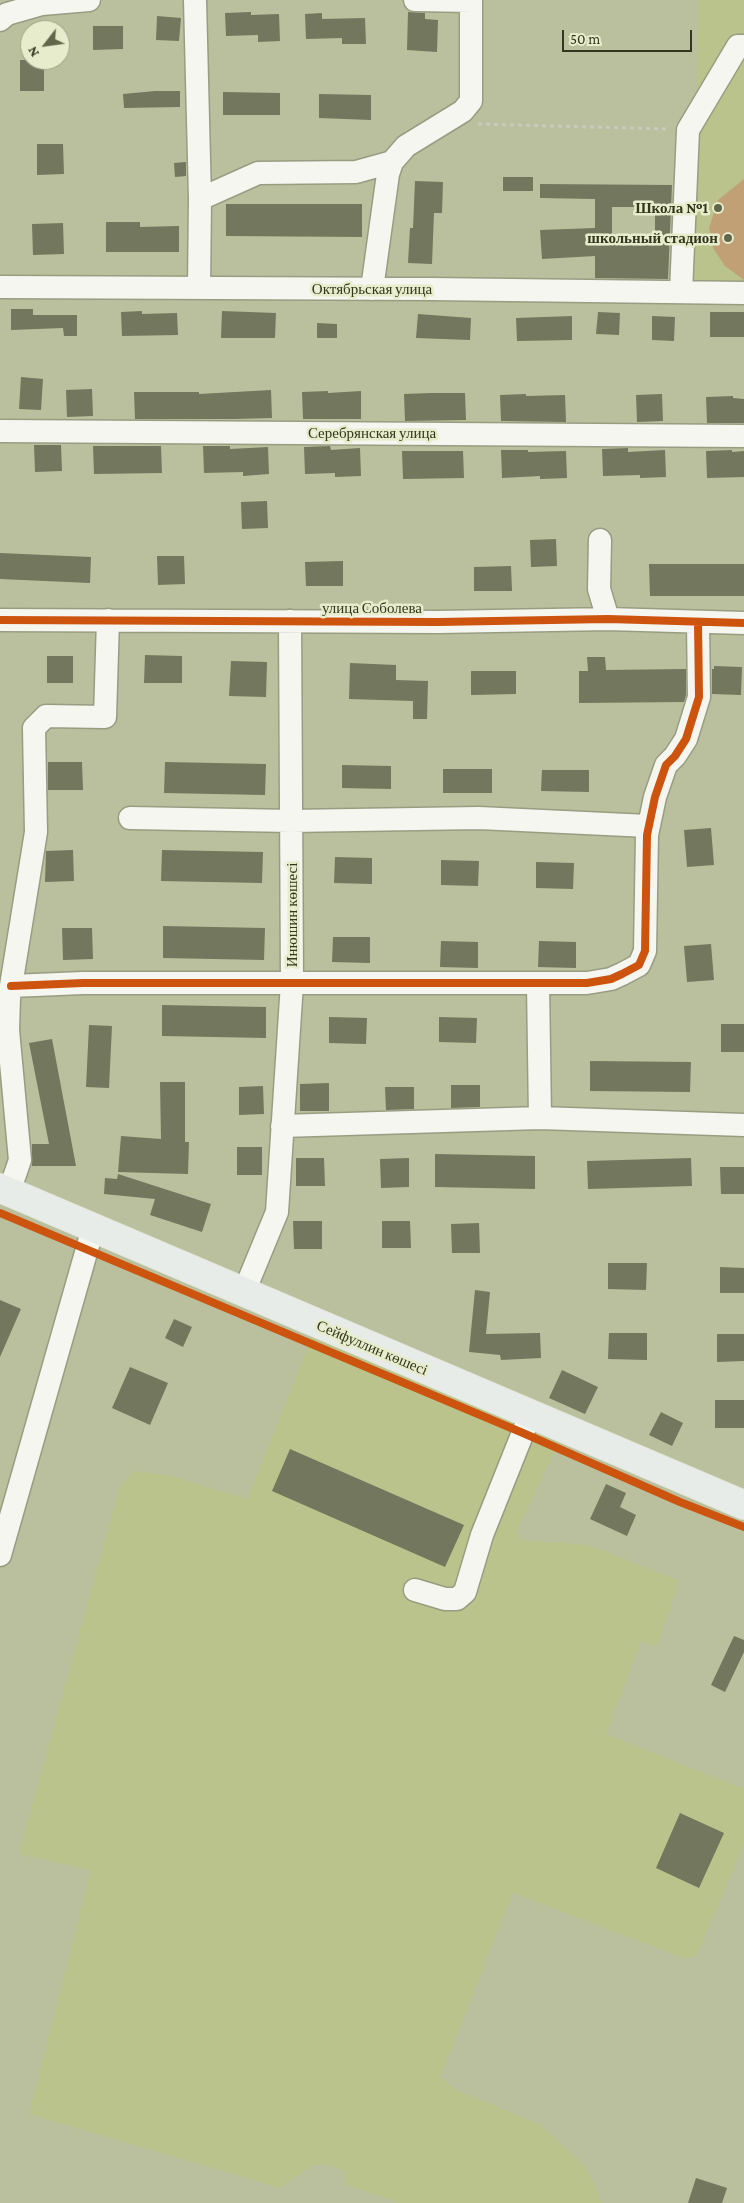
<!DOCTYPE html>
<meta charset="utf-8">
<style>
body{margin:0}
#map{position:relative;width:744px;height:2203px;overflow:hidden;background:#bac09d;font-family:"Crimson Pro",serif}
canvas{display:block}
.north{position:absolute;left:20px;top:20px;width:50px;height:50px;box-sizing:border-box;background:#e6eccc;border:1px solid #9ea486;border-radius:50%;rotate:240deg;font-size:14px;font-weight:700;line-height:20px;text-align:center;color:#33371d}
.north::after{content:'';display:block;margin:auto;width:18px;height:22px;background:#62674a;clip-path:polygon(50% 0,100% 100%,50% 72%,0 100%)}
.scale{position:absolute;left:562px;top:30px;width:130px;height:22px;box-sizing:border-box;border:2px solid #33371d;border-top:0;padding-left:6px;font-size:15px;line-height:18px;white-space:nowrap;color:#33371d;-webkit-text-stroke:4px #e6eccc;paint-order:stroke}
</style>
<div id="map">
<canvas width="744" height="2203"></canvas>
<div class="north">N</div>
<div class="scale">50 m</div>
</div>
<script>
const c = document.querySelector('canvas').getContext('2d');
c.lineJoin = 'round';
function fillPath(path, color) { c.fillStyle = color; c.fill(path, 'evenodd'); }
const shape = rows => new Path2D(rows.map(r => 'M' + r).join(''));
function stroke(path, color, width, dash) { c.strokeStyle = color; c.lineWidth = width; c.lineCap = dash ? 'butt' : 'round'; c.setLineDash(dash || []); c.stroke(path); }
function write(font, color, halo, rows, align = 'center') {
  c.font = font + ' "Crimson Pro",serif'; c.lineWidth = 5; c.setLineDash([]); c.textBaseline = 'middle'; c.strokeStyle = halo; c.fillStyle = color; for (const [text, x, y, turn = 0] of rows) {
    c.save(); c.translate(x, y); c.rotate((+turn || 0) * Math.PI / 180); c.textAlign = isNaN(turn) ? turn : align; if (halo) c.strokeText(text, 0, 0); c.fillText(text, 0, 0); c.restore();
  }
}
fillPath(shape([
 [699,0,744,0,744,287,688,286,696,130],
 [317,1324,565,1430,516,1532,521,1540,589,1545,679,1581,657,1646,641,1641,606,1734,744,1789,744,1844,697,1955,685,1959,513,1893,440,2077,456,2090,539,2124,586,2167,602,2203,400,2203,346,2185,344,2171,329,2165,315,2164,280,2188,29,2114,91,1870,19,1854,117,1496,120,1487,134,1471,172,1476,247,1499]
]), '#bac38c');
fillPath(shape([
 [744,179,744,280,725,266,713,248,709,228,718,200]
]), '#c1a076');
fillPath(shape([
 [251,12,251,15,279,14,280,41,258,42,258,35,226,36,225,13],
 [408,12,425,13,425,19,438,20,437,52,407,50],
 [322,13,322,19,365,18,366,44,342,44,342,38,306,39,305,14],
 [157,16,181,18,179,41,156,40],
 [93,26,123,26,123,49,93,50],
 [20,60,44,60,44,91,20,91],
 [155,91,180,91,180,107,124,108,123,94],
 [223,92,280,93,280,115,223,115],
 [319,94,371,95,371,120,319,118],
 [37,144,63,144,64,174,37,175],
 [186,162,186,176,175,177,174,163],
 [503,177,533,177,533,191,503,191],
 [415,181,443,182,442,213,434,213,432,264,408,263,410,228,413,228],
 [540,184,672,185,668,279,595,278,595,256,542,259,540,230,595,228,595,199,540,198],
 [612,207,655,207,655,237,612,237],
 [226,204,362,204,362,237,226,236],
 [106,222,140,222,140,227,179,226,179,252,106,252],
 [63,223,64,254,33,255,32,224],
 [11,309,33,309,33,315,77,315,77,336,64,336,63,328,11,330],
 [142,311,142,314,177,313,178,335,122,336,121,312],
 [222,311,276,313,275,338,221,338],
 [598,312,620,313,619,335,596,334],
 [710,312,744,312,744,337,710,337],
 [418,314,471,318,470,340,416,338],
 [572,316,572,340,517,341,516,318],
 [652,316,675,317,674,341,652,340],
 [317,323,337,324,337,338,317,338],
 [21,377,43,379,41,410,19,409],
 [92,389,93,416,67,417,66,390],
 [271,390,272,418,235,419,135,419,134,392,199,392,199,394],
 [328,391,328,393,361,391,361,419,303,419,302,392],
 [431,393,465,393,466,420,405,421,404,394],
 [526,394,526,396,565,395,566,422,501,421,500,395],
 [662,394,663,421,637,422,636,395],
 [733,396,733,398,744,399,744,423,707,423,706,397],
 [34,445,61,445,62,471,35,472],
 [93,446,161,446,162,473,94,474],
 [203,446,230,446,230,449,268,447,269,474,243,476,243,472,204,473],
 [330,446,331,450,360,448,361,476,335,477,335,473,305,474,304,447],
 [628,448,628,452,665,450,666,477,640,478,640,475,603,476,602,449],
 [501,450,528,450,528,452,566,451,567,478,540,479,540,476,502,478],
 [732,450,732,452,744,451,744,477,707,478,706,451],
 [402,451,463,451,464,478,403,479],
 [267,501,268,528,242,529,241,502],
 [556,539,557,566,531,567,530,540],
 [0,553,91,557,90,583,0,579],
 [157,556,184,556,185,584,158,585],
 [343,561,343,586,306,586,305,562],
 [649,564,744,564,744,596,650,596],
 [511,566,512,591,474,591,474,567],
 [145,655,182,656,182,683,144,683],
 [47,656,73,656,73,683,47,683],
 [587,657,605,657,606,670,686,669,686,695,684,702,579,703,579,671,588,671],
 [231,661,267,662,266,697,229,696],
 [350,663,396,665,396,680,428,681,427,719,413,719,413,701,349,699],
 [714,666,742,667,741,695,712,694,712,669,714,669],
 [471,671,516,671,516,694,471,695],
 [48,762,82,762,83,790,48,790],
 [165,762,266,764,265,795,164,793],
 [342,765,391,766,391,789,342,788],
 [443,769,492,769,492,793,443,793],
 [542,770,589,770,589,792,541,791],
 [711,828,714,865,687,867,684,830],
 [73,850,74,881,45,882,46,851],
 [162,850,263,852,262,883,161,881],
 [335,857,372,858,372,884,334,883],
 [441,860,479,861,478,886,441,885],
 [536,862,574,863,573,889,536,888],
 [163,926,265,928,264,960,163,958],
 [62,928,92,928,93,959,63,960],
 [333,937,370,937,370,963,332,962],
 [441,941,478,942,478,968,440,967],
 [539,941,576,942,576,968,538,967],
 [711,944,714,980,687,982,684,946],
 [162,1005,266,1007,266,1038,162,1036],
 [329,1017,367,1018,366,1044,329,1043],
 [439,1017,477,1018,476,1043,439,1042],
 [721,1024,744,1024,744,1052,721,1052],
 [89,1025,112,1026,109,1088,86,1087],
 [52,1039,73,1150,76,1166,32,1166,32,1144,49,1144,29,1043],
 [590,1061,691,1062,690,1092,590,1091],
 [160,1082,185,1082,185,1142,189,1142,188,1174,118,1172,121,1136,161,1139],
 [329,1083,329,1111,300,1111,300,1084],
 [451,1085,480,1085,480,1107,451,1108],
 [263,1086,264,1114,239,1115,239,1087],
 [385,1087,414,1087,414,1109,386,1110],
 [237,1147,262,1147,262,1175,237,1175],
 [435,1154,535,1156,535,1189,435,1187],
 [296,1158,324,1158,325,1186,296,1186],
 [409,1158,409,1187,381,1188,380,1159],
 [691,1158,692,1186,588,1189,587,1161],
 [720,1167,744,1167,744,1194,721,1194],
 [118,1174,211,1204,202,1232,150,1215,155,1199,104,1194,105,1178,117,1179],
 [293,1221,322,1221,322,1249,294,1249],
 [382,1221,410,1221,411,1248,382,1248],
 [479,1223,480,1253,452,1253,451,1224],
 [608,1263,647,1263,646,1290,608,1289],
 [720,1267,744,1268,744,1293,720,1293],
 [475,1290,490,1292,486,1334,540,1333,541,1358,501,1360,500,1355,469,1352],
 [0,1300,21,1309,0,1357],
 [174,1319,192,1327,183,1347,165,1338],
 [609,1333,647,1333,647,1360,608,1359],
 [717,1334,744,1334,744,1361,717,1362],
 [130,1367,168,1383,150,1425,112,1408],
 [562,1370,598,1387,585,1414,549,1398],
 [715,1400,744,1400,744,1428,715,1428],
 [661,1412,683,1423,672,1446,649,1435],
 [290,1449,464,1525,445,1567,272,1491],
 [606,1484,626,1493,620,1507,636,1515,627,1536,590,1519],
 [734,1636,744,1640,744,1652,725,1692,711,1685],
 [680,1813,724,1833,699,1888,656,1868],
 [696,2178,727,2188,722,2203,688,2203]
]), '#73775d');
const minor = shape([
 [195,0,200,199,199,288],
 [415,0,471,1],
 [0,20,7,14,42,4,89,0],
 [200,199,258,173,356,172,392,162],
 [0,287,432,289,744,293],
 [372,289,388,174,392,162,406,146,463,111,471,101,471,0],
 [681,292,688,130,738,46,744,46],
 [0,431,744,436],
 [600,540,599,589,608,619],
 [0,620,438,622,608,619,744,623],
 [130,818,291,821,479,818,648,826],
 [538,983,540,1118],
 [11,986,83,983,587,983,611,979,622,974,639,965,645,951,647,835,655,797,666,765,675,756,686,739,699,697,698,622],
 [282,1126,540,1118,744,1125],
 [9,1192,20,1160,8,1030,9,998,36,832,34,728,46,716,105,717,108,620],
 [244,1292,277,1212,292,983,290,621],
 [0,1555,93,1228],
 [415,1590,445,1599,457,1599,465,1592,482,1535,530,1415]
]);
const major = shape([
 [0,1188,744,1505]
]);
stroke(minor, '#989d82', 25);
stroke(major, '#e0e3d3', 30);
stroke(shape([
 [478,124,669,129]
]), '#c8c9bf', 3, [4, 4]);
stroke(minor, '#f5f6f0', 22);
stroke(major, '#e8ece9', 28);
stroke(shape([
 [0,620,438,622,608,619,744,623],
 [11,986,83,983,587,983,611,979,622,974,639,965,645,951,647,835,655,797,666,765,675,756,686,739,699,697,698,622],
 [0,1213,523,1433,680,1502,744,1527]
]), '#cd540f', 8);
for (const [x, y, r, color] of [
 [718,208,5,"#62674a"],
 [728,238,5,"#62674a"]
]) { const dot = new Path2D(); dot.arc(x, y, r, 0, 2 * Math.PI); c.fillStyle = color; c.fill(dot); stroke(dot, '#e6eccc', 2); }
write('bold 15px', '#33371d', '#e6eccc', [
 ["Школа №1",708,208],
 ["школьный стадион",718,238]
], 'right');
write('15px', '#33371d', '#e6eccc', [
 ["Октябрьская улица",372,289],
 ["Серебрянская улица",372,433],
 ["улица Соболева",372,608],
 ["Инюшин көшесі",292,915,-90],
 ["Сейфуллин көшесі",372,1348,23]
]);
</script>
